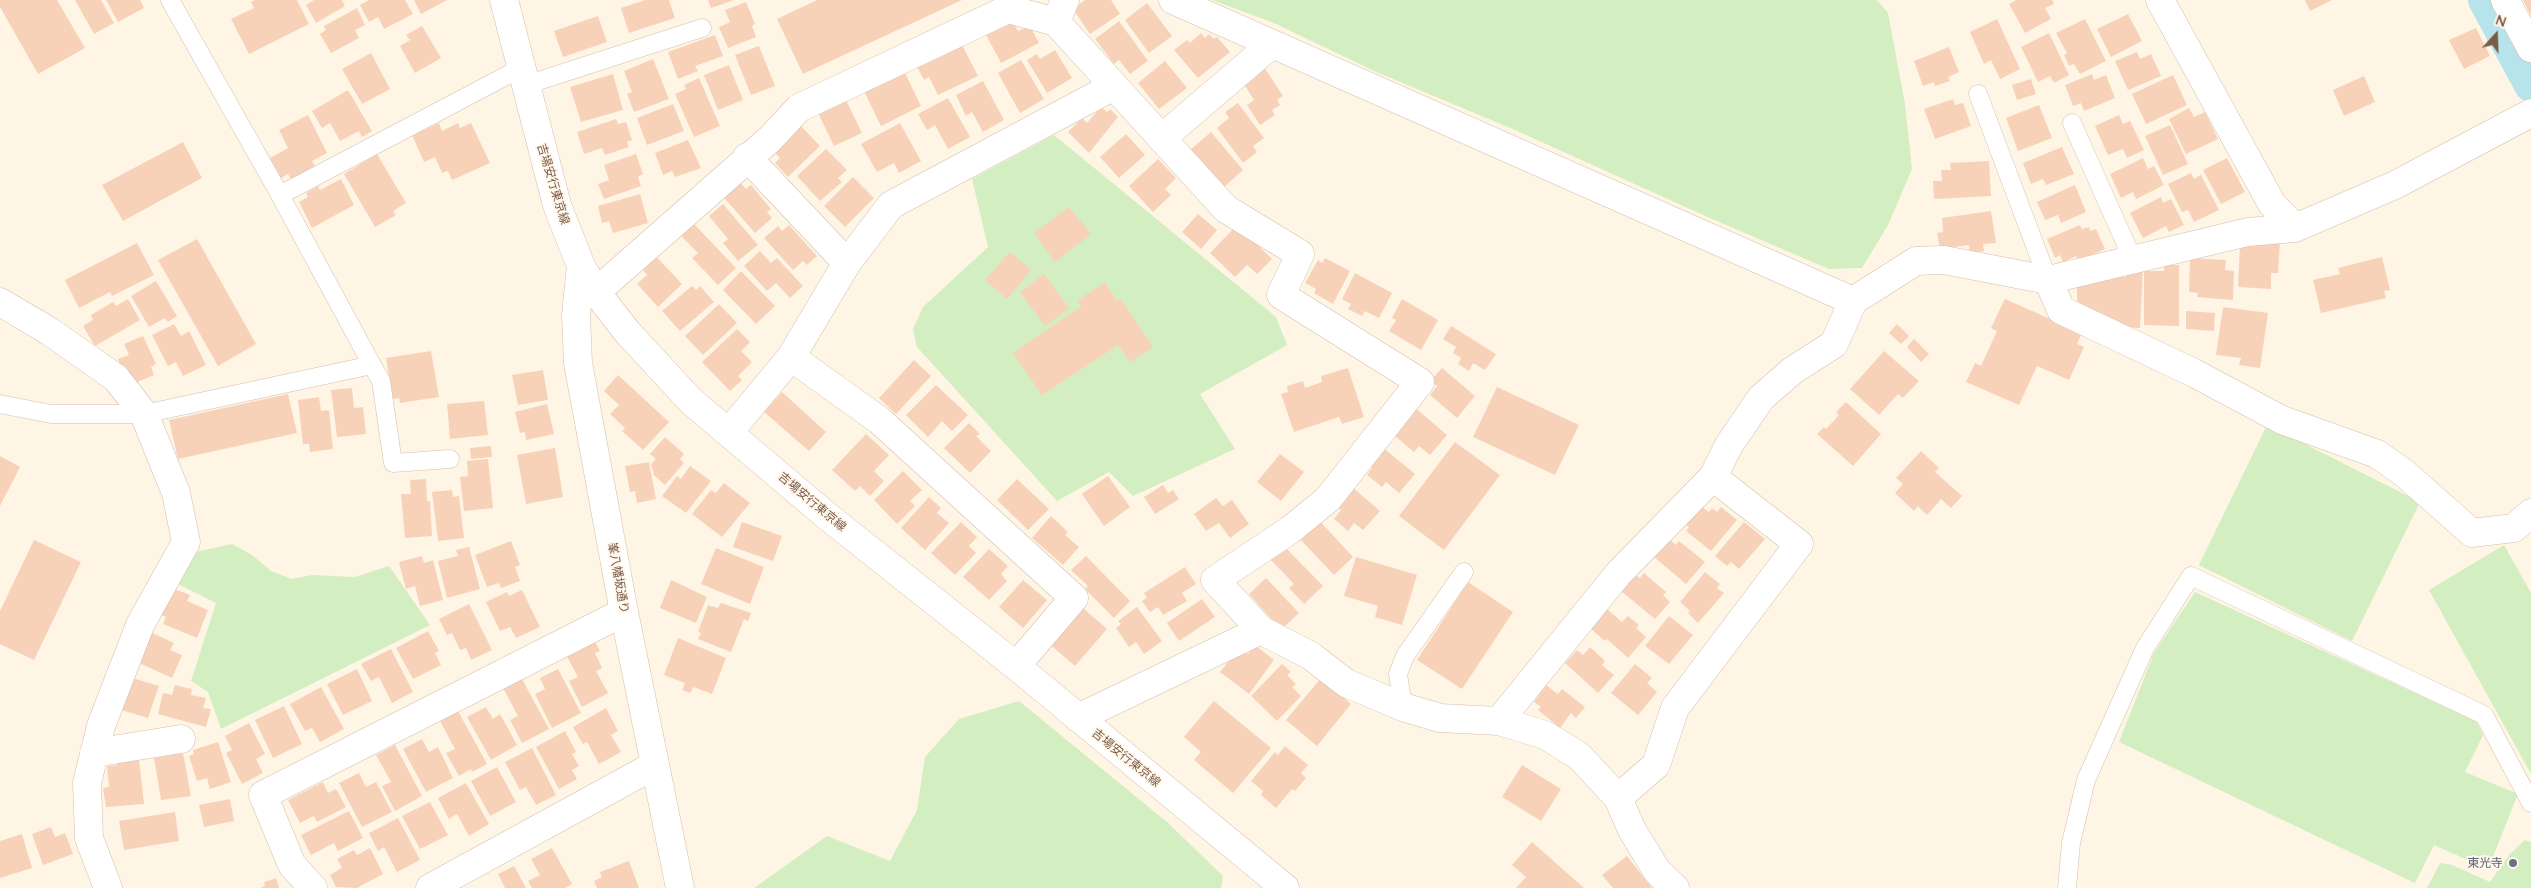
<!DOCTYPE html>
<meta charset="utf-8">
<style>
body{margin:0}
#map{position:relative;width:2531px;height:888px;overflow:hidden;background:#fff5e5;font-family:Quicksand,sans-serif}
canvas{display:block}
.north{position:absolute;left:2471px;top:10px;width:50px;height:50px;-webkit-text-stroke:4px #fff8ed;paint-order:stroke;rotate:20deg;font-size:14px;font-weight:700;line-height:20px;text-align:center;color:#7b5a47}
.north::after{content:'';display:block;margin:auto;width:18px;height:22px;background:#7b5a47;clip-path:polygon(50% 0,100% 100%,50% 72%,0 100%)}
</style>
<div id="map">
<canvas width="2531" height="888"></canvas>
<div class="north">N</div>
</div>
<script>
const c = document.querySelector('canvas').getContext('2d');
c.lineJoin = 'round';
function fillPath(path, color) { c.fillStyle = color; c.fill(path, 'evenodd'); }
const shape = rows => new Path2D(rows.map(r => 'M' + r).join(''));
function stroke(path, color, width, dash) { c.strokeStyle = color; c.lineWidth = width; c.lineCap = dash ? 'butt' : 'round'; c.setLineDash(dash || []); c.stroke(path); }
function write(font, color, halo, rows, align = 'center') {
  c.font = font + ' Quicksand,"Noto Sans JP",sans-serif'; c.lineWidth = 4; c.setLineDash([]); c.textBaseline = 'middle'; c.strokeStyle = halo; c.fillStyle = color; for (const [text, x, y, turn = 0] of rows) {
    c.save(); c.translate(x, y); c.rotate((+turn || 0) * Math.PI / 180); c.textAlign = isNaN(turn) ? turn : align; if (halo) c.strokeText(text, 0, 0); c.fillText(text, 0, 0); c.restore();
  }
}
fillPath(shape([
 [1212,0,1877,0,1888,13,1905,104,1912,169,1888,225,1862,268,1829,269,1710,218,1515,130,1374,71,1274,23],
 [1054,135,1276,317,1287,345,1200,394,1235,449,1133,496,1109,472,1057,501,917,347,913,329,923,307,988,247,972,179],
 [2267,425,2420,502,2352,641,2199,565],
 [232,544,252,555,271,571,292,579,312,575,355,577,389,566,430,625,221,729,208,692,191,681,216,603,176,583,187,559,196,552],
 [2504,545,2531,593,2531,774,2429,590],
 [2195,592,2476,721,2483,735,2465,772,2518,794,2488,869,2434,845,2415,883,2119,742,2154,653],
 [1019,701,1167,822,1223,876,1221,888,754,888,827,836,890,861,917,810,925,757,959,719],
 [2525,840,2531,842,2531,888,2427,888,2440,863,2452,865,2490,882,2509,855]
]), '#d3eec1');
stroke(shape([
 [2485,0,2531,85]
]), '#b7e3eb', 34);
fillPath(shape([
 [0,0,57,0,85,48,38,74,0,7],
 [75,0,101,0,114,23,94,34],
 [106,0,140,0,144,8,118,22],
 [255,0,297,0,309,24,249,54,231,19,254,8,251,2],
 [314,0,342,0,345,6,316,23,306,5],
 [369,0,405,0,413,14,384,29,378,17,369,22,360,5],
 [414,0,447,0,421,14],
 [645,0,669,0,675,18,629,33,621,8],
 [708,0,734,0,711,8],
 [817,0,962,0,803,74,777,19],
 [1085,0,1111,0,1120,14,1090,34,1073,9],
 [2016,0,2052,0,2054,4,2045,8,2051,19,2025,33,2009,4],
 [2305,0,2332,0,2310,11],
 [2523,0,2531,0,2531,16],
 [746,2,755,24,752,26,756,37,728,48,719,27,730,22,725,10],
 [1147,3,1172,36,1149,53,1125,20],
 [357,8,365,25,355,30,359,38,331,53,320,34,326,30,324,26],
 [2128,14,2142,41,2111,57,2097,29],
 [598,16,607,42,563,57,554,31],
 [1997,19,2020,69,2000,79,1991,60,1984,64,1970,32],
 [2085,19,2106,61,2080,74,2074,64,2069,66,2064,55,2067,53,2056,33],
 [1119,21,1148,61,1130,74,1119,60,1114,64,1095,39],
 [1013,22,1018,31,1030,26,1039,43,1001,63,984,31],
 [422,26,441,58,415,73,400,46,410,40,406,35],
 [2476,28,2490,56,2464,69,2449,40],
 [1201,33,1205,38,1209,34,1214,39,1217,37,1230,52,1198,78,1174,50,1187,40,1190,43],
 [2049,33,2069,75,2054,83,2050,76,2038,82,2021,47],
 [715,35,723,56,695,66,698,71,678,79,668,52],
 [961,43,978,76,938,95,929,77,924,80,916,65],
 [759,46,775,86,751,95,735,55],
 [1949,47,1959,72,1948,77,1950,81,1935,86,1934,82,1923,86,1914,61],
 [1055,50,1072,78,1047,93,1027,60,1037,54,1040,59],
 [2137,52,2140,59,2151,54,2161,76,2128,90,2115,61],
 [371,53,390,89,362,104,342,69],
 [653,59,669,99,634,112,627,94,632,92,624,71],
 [1021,60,1044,99,1020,113,998,73],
 [1165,61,1187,88,1159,109,1138,83],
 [729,65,743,100,718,110,704,75],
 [902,67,921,106,881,126,862,87],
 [1264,67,1283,96,1277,100,1280,105,1272,110,1275,115,1260,125,1247,105,1254,100,1242,81],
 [613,74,623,110,581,122,570,87],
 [2092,74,2094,80,2106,75,2115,98,2084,111,2081,103,2073,106,2065,85],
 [2173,75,2187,105,2146,124,2132,94],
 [2364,76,2375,102,2344,116,2333,90],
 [699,78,720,126,694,137,675,94,686,89,684,85],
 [2031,79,2036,94,2017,100,2012,85],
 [983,81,1004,120,983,132,972,112,966,116,956,95],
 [348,90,372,131,362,137,359,131,340,141,330,123,322,128,312,111],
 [844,96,862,133,834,146,816,109],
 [948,98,970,137,948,149,935,125,927,130,918,114],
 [1953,99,1955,105,1963,103,1971,126,1935,139,1924,109],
 [1238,103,1264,138,1253,146,1257,152,1243,163,1217,128,1229,118,1225,112],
 [673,104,684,131,647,145,637,118],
 [2039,105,2052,138,2018,151,2006,118],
 [1101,107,1107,112,1110,109,1118,117,1089,153,1068,132,1082,118,1087,123],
 [2189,108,2194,117,2205,112,2218,139,2186,154,2169,119],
 [308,115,327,153,312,161,315,166,291,179,288,174,281,178,270,158,288,148,279,130],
 [2119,115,2123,124,2130,121,2144,150,2127,158,2123,149,2108,155,2095,126],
 [616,119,618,124,626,122,632,140,627,142,629,147,605,155,602,148,584,154,577,132],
 [439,123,442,131,458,123,460,128,471,123,490,163,452,180,448,171,442,173,435,157,424,162,412,135],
 [798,123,820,146,788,177,775,163,780,158,771,149],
 [900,123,921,161,899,173,894,163,877,172,861,144],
 [2170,125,2188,164,2163,175,2145,136],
 [1211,132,1243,170,1223,188,1190,150],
 [1126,134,1145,155,1119,178,1100,157],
 [688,140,701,168,675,177,672,171,663,175,655,153],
 [183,142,202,178,123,221,102,185],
 [2062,147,2074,174,2046,185,2043,179,2031,184,2023,163],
 [826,149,847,170,838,178,842,182,820,201,797,176],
 [377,154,406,203,393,211,396,215,375,227,344,174],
 [636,154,643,174,638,177,641,186,604,199,598,184,609,180,604,165],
 [2143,158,2148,169,2154,166,2164,185,2136,199,2133,192,2121,198,2110,174],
 [2227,158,2245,192,2221,204,2203,170],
 [1158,159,1176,178,1165,189,1171,195,1153,212,1129,186],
 [1989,161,1991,196,1934,199,1933,181,1942,181,1941,170,1951,170,1950,163],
 [2191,173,2194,179,2201,175,2219,210,2194,222,2188,210,2182,212,2168,184],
 [853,177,874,198,845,227,824,206],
 [341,179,354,205,312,228,299,202,308,197,306,193,318,186,320,190],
 [737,179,746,189,751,185,771,209,767,212,772,218,755,233,720,193],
 [2075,185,2086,212,2061,223,2058,215,2045,220,2037,202],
 [640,194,648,223,613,233,609,221,602,223,598,206],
 [2161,197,2163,203,2171,199,2184,225,2169,232,2166,226,2143,238,2130,213],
 [723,204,758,245,738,261,723,243,728,239,709,216],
 [1069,207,1091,234,1055,262,1034,233],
 [1991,211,1996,243,1983,244,1984,251,1970,253,1969,245,1940,249,1937,233,1943,232,1942,218],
 [1198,214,1217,230,1201,249,1182,232],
 [694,224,736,268,718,285,692,258,698,253,681,236],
 [789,225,817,256,807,265,803,261,793,270,764,238,778,226,782,231],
 [1237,225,1272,259,1257,274,1247,265,1235,277,1210,253],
 [2080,225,2082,229,2089,227,2090,231,2096,229,2105,249,2078,261,2076,256,2063,262,2060,255,2055,258,2047,239],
 [197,239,256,344,218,366,158,260],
 [2265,240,2280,241,2278,273,2271,273,2271,289,2238,287,2240,244,2265,245],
 [137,243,154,275,112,296,110,292,79,308,65,280],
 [760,251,771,263,777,258,803,286,790,298,776,283,767,291,744,266],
 [652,252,682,284,658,307,637,284,647,275,638,264],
 [1010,252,1031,270,1007,299,985,280],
 [2382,257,2390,290,2384,291,2386,298,2321,313,2313,280,2340,274,2338,268],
 [1325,258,1350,271,1333,304,1314,293,1316,289,1305,283,1318,260,1322,263],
 [2190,258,2226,260,2225,270,2234,271,2233,300,2197,297,2198,293,2189,292],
 [2164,265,2179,265,2179,326,2144,325,2144,271,2164,271],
 [2126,269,2143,269,2140,328,2118,327,2077,305,2077,283,2103,276,2126,277],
 [741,271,775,306,756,324,723,290],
 [1355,273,1392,293,1379,318,1365,311,1362,316,1348,309,1351,304,1342,299],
 [1044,274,1069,308,1045,326,1020,292],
 [156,281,177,316,168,322,165,318,149,327,131,296],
 [1105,282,1117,301,1120,298,1153,347,1130,362,1118,345,1042,395,1013,353,1082,306,1077,301],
 [692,286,696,290,700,286,714,302,680,331,662,311],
 [128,299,140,320,95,346,83,326,93,320,91,315,113,302,116,306],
 [1402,299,1438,320,1421,350,1389,331,1396,320,1392,318],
 [2005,299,2082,333,2077,344,2084,347,2069,380,2037,366,2019,405,1966,382,1975,363,1981,366,1997,331,1991,328],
 [719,304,737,323,703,355,685,336],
 [2223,307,2268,313,2260,368,2239,365,2241,358,2216,355],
 [2186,311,2215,313,2214,331,2186,329],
 [174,324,181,336,189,331,206,365,183,376,176,362,168,366,152,335],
 [1897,324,1909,336,1901,344,1889,333],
 [1451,326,1496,354,1485,370,1473,363,1469,371,1458,364,1461,358,1453,353,1456,347,1443,339],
 [737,329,750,342,741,351,752,362,738,376,742,380,730,391,702,362],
 [143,336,156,364,151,367,154,375,135,383,127,381,118,359,129,355,124,344],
 [1914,339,1929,354,1921,362,1907,347],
 [431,351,439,397,400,403,399,398,393,399,386,358],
 [1884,351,1919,381,1903,398,1898,394,1879,415,1850,389],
 [914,360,931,376,896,414,879,398],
 [1348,368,1364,417,1342,424,1339,417,1294,432,1281,394,1288,392,1287,386,1303,381,1305,388,1322,382,1321,376],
 [1442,368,1475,396,1457,418,1430,395,1437,386,1430,381],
 [543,370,548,400,518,405,512,375],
 [618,375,669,422,643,450,622,431,625,428,610,414,619,405,604,391],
 [936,385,968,415,952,431,942,421,928,437,906,415],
 [1497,387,1579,425,1555,475,1473,437],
 [352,388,354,408,363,407,366,434,337,437,331,390],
 [782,392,826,432,809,451,764,412],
 [288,394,297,433,178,459,169,420],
 [319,397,321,411,329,410,333,449,310,452,309,444,303,444,298,400],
 [484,401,488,435,450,439,447,404],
 [1846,402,1881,434,1853,466,1817,434,1824,427,1826,429,1839,415,1836,412],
 [547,404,554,434,526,440,525,432,520,433,515,412],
 [1413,406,1447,435,1430,455,1419,446,1414,452,1395,436,1403,427,1399,423],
 [969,423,980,434,976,436,991,451,970,473,944,448],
 [866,434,889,455,874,471,884,481,870,496,860,486,855,491,832,470],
 [665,437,684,454,680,459,684,463,665,485,654,475,651,464,656,459,650,454],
 [1455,442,1500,475,1444,550,1399,516],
 [491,446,492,457,471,459,470,448],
 [1381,446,1415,474,1399,493,1386,482,1382,487,1367,475,1372,468,1366,463],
 [555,448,563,497,526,504,517,455],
 [1921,451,1939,468,1935,472,1962,496,1951,508,1941,499,1927,515,1918,506,1914,511,1895,493,1903,484,1896,478],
 [1280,454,1304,472,1281,501,1257,482],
 [0,456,20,467,0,506],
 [488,459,493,508,464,511,460,477,468,476,467,461],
 [649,462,656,499,637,503,635,491,630,492,625,466],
 [690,466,711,481,686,513,662,496,677,476,681,479],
 [903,471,922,490,910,501,915,506,897,524,874,500],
 [1108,476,1130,507,1104,526,1082,494],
 [426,479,427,501,430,501,432,536,405,538,401,494,411,494,410,480],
 [1017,479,1049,509,1028,530,997,500],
 [724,483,750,503,722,537,692,514,711,490,716,493],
 [1163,485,1168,493,1173,490,1179,499,1155,514,1144,497],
 [1352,487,1380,511,1363,530,1354,523,1348,531,1334,519,1341,510,1336,506],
 [452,490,453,497,459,496,464,538,438,541,432,492],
 [929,497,941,508,937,513,949,523,925,550,901,528],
 [1216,498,1223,506,1232,500,1249,524,1230,538,1219,523,1206,531,1194,514],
 [1700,505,1709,512,1712,508,1717,512,1721,507,1737,520,1711,551,1686,531,1689,527,1685,524],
 [1051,516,1068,532,1065,535,1079,547,1063,565,1032,538],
 [1316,517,1353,557,1334,575,1301,540,1305,537,1300,532],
 [742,522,782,536,773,561,733,547],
 [961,522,977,537,969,546,976,553,955,575,931,553],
 [1744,522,1765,539,1739,569,1731,562,1727,566,1715,556],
 [1668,538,1676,545,1679,541,1705,562,1686,584,1653,556],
 [34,540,81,562,34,660,0,644,0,611],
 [511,541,520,565,515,567,520,581,501,588,499,583,487,587,475,555],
 [1283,545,1323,586,1304,604,1289,588,1294,584,1269,558],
 [469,547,480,589,447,598,438,561,458,556,456,550],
 [716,548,764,567,750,604,701,584],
 [989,549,1008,566,1001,574,1007,581,989,600,963,577],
 [422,556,424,563,433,560,443,600,420,606,415,586,406,589,399,562],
 [1086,556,1130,601,1114,618,1085,589,1088,586,1071,570],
 [1356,557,1417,575,1402,625,1375,617,1378,606,1344,596],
 [1185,567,1196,584,1182,593,1187,601,1163,615,1158,607,1150,612,1142,601,1147,598,1144,593],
 [1705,572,1720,584,1717,588,1724,593,1698,623,1688,613,1690,611,1680,602],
 [1644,573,1666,592,1663,595,1670,602,1655,619,1621,591,1635,575,1640,578],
 [1266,578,1299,613,1281,630,1249,594],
 [671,580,707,597,696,623,660,608],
 [1023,580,1047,600,1023,628,999,607],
 [1468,582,1513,612,1462,689,1417,660],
 [174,589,190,595,187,601,208,610,197,638,163,624,166,617,156,613],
 [522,590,540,627,516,638,510,627,500,631,486,602,507,592,509,596],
 [1202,599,1215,617,1179,641,1167,623],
 [721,603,751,613,748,621,744,619,731,652,698,639,701,633,698,632,708,605,718,608],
 [469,604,492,650,471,660,466,648,460,650,452,633,447,635,439,619],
 [1137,607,1162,641,1144,654,1136,642,1129,647,1116,628,1121,624,1118,621],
 [1083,608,1107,629,1075,666,1046,641],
 [1607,609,1622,622,1628,616,1639,625,1636,628,1646,637,1628,658,1607,639,1605,641,1590,628],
 [1669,616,1693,635,1669,664,1645,646],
 [146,630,174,643,170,650,182,655,172,678,139,663],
 [428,631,439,651,435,653,441,665,413,679,396,648],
 [678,638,726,658,712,694,693,687,690,693,682,690,685,683,664,675],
 [594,640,600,651,595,653,602,668,596,671,608,693,582,707,569,681,578,677,566,655],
 [1255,645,1274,660,1249,694,1220,672,1239,648,1248,654],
 [1590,647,1605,661,1602,665,1614,675,1598,693,1565,663,1577,650,1583,655],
 [391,649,413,692,392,703,379,677,371,681,361,664],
 [1282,664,1291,672,1287,675,1296,684,1292,687,1301,696,1277,721,1251,696],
 [1635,664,1652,678,1647,683,1657,692,1638,715,1611,693],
 [357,669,372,701,343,715,327,684],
 [558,669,581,713,552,728,535,694,545,689,540,678],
 [129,677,159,686,148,718,118,709],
 [1321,678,1351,704,1317,746,1286,720],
 [522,679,549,729,522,743,510,720,518,716,503,688],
 [175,685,192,689,191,695,206,698,203,708,211,709,206,727,158,714,163,693,172,695],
 [1546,685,1558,694,1562,689,1585,707,1576,718,1571,713,1560,728,1538,710,1541,707,1534,702],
 [321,687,344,729,320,742,312,728,305,731,290,704],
 [1214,701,1271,748,1233,793,1194,760,1201,752,1184,737],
 [284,706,302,744,273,758,255,720],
 [486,707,493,719,500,714,517,745,491,760,467,717],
 [606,708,618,731,611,735,621,752,599,764,587,742,583,744,573,727],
 [458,711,487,764,472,772,471,769,459,776,446,753,455,749,440,721],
 [249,723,265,754,256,759,263,773,242,784,226,753,232,750,225,736],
 [565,731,576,752,572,754,579,766,572,770,577,779,559,789,536,747],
 [422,739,429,752,438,747,453,778,426,792,403,749],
 [218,742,231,782,210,789,207,778,197,781,189,756,194,754,193,750],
 [395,745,422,796,395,811,382,786,391,782,376,755],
 [1285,746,1308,765,1301,773,1306,778,1295,791,1292,789,1276,808,1261,795,1263,791,1251,781,1275,752,1278,755],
 [532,748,556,795,536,805,526,787,520,790,505,762],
 [183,753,191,796,161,800,154,758],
 [139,759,144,804,106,807,103,788,109,787,107,766,117,765,117,761],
 [1522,765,1561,789,1541,821,1502,797],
 [497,767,516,802,490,816,471,781],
 [359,773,366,787,376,782,392,812,362,827,339,783],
 [323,782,328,793,336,789,346,807,317,822,314,816,300,823,288,800],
 [466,783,489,824,469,836,457,814,449,819,438,798],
 [230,799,234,821,204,827,199,805],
 [430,802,448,835,420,849,402,816],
 [349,811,363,838,338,851,334,843,311,855,301,835],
 [175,812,179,841,124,850,119,821],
 [398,818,420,860,397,872,384,847,378,851,369,833],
 [51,827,55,837,65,833,73,854,43,865,32,834],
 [22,834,32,868,0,878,0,841],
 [1532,842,1584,888,1516,888,1526,877,1512,865],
 [370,848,383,874,357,888,336,887,330,875,342,868,337,859,354,850,357,855],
 [552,848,572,884,565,888,532,888,528,881,540,875,531,859],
 [1627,856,1652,888,1613,888,1602,875],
 [629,861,639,888,597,888,594,881,602,877,600,872],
 [514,866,526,888,505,888,498,874],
 [276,878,279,888,260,888,265,886,264,882]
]), '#f7d2b9');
const lane = shape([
 [526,85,702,28],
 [1978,94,2048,280],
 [2072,123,2133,260],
 [280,195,521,68],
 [372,365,381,381,393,463,450,459],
 [0,404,51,414,144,414,372,365,280,195,170,0],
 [1403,707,1398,674,1405,656,1464,572],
 [2067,888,2071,843,2086,780,2145,648,2191,576,2484,715,2531,803]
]);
const street = shape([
 [1173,0,1853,301,1916,261,1944,260,2048,280,2248,232,2295,228,2395,185,2531,113],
 [2160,0,2272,204,2295,228],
 [2505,0,2531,48],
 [1056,22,1226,209,1300,254,1281,295,1420,382,1328,499,1290,530,1215,580,1261,630,1311,656,1346,683,1403,707,1440,718,1499,721,1545,735,1579,756,1618,798,1632,830,1657,871,1675,888],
 [1162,138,1272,44],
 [847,263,891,205,1114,86],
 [2048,280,2061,310,2194,373,2282,420,2377,454,2404,473,2472,533,2514,528,2531,513],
 [596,292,770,139,799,108,1008,9,1056,22,1065,0],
 [0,302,49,331,116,378,144,414,176,493,186,542,140,625,101,726,87,783,89,838,108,888],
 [791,357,879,420,1074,598,1016,666],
 [729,432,791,357,847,263,747,157],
 [1078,718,1261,630],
 [1499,721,1618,574,1713,477,1729,445,1761,398,1792,371,1834,344,1853,301],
 [94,753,181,739],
 [1618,798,1656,765,1675,708,1799,544,1713,477],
 [313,888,292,865,263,795,624,612],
 [430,888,655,765]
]);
const secondary = shape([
 [504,0,557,205,581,266,596,292,628,333,691,401,827,516,1016,666,1285,888],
 [581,266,576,315,578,363,624,612,680,888]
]);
stroke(lane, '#d4beac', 19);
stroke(street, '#d4beac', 29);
stroke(secondary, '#d8bea9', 29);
stroke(lane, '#fff', 18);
stroke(street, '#fff', 28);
stroke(secondary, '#fff', 28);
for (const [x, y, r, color] of [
 [2513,863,5,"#6b7280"]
]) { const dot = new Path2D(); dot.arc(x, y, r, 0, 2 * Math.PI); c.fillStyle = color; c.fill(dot); stroke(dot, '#fff8ed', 2); }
write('12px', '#7b5a47', '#fff8ed', [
 ["吉場安行東京線",553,184,73],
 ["吉場安行東京線",812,502,40],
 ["峯八幡坂通り",618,578,80],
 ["吉場安行東京線",1126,758,39]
]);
write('12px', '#5b616d', '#fff8ed', [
 ["東光寺",2503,863]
], 'right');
</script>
